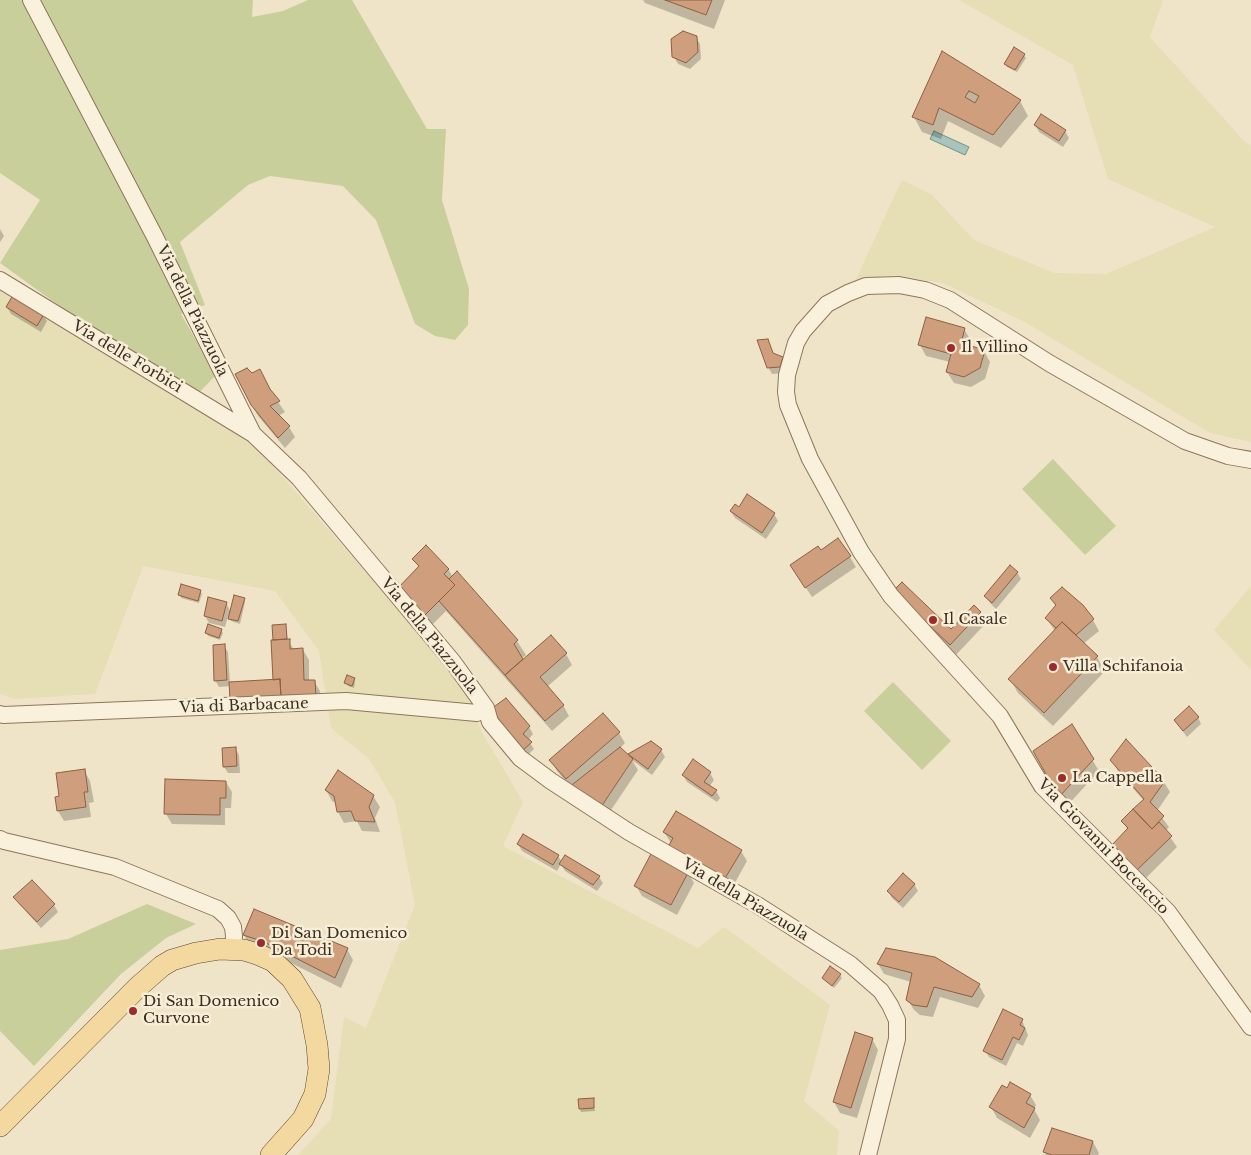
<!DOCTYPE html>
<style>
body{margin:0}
canvas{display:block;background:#f0e4c8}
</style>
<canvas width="1251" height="1155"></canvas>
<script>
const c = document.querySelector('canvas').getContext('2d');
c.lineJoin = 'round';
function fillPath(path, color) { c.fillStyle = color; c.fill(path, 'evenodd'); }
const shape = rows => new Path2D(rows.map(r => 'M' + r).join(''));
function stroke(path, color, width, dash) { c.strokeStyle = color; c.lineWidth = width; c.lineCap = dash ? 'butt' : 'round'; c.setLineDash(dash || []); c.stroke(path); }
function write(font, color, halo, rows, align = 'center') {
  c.font = font + ' "Libre Baskerville",serif'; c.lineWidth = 5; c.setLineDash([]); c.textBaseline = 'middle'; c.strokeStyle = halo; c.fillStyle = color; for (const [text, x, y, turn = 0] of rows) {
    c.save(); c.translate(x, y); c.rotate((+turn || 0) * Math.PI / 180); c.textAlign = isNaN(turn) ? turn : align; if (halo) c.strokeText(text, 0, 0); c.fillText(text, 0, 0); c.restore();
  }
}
fillPath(shape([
 [959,0,1163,0,1150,37,1244,141,1251,146,1251,442,1210,433,1023,321,943,283,893,275,855,281,902,180,932,195,974,240,1054,273,1106,274,1215,227,1108,179,1073,65],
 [0,290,191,401,262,453,468,690,481,731,523,802,503,846,698,948,724,927,830,1005,804,1101,839,1131,837,1155,298,1155,331,1119,344,1017,366,1028,415,905,395,802,369,759,331,728,319,651,275,591,143,566,95,694,15,699,0,694],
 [1251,586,1251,670,1214,630]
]), '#e6deb5');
fillPath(shape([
 [0,0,253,0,252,17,283,11,308,0,352,0,427,129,446,129,442,200,469,289,468,325,455,340,435,336,415,324,376,220,343,186,270,176,248,185,180,242,205,305,181,314,216,375,191,401,0,263,40,200,0,173],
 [1053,459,1116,526,1085,555,1022,489],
 [893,682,951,741,922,770,864,711],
 [147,904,196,924,166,938,121,974,34,1066,0,1031,0,950,68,939]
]), '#c9cf9b');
const water = shape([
 [934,131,969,147,965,155,930,139,934,131]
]);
fillPath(water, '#a9c4bc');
stroke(water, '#6f938a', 1);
fillPath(shape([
 [643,0,725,0,714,29,645,3],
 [696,37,700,44,701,59,690,69,678,64,674,57],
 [942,53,1020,101,1028,116,1001,148,948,121,941,139,922,132,914,117],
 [1024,55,1026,58,1017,72,1007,67,1005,64],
 [1041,116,1065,131,1069,138,1063,147,1039,132,1035,125],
 [0,229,4,236,0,242],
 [7,307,43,315,47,321,41,332,11,314],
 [964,329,970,339,968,347,984,351,990,362,985,379,971,387,954,383,947,372,950,362,926,356,920,345],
 [767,341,774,355,782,358,786,365,783,373,772,374,768,367],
 [260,370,272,393,285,412,278,416,289,427,295,437,285,448,258,416,252,405,251,374],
 [748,496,774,514,778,521,766,539,735,518,731,512,739,508],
 [821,552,850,557,856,567,812,597,798,576],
 [414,559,448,569,453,577,457,573,517,641,526,655,521,659,523,661,551,637,566,654,572,665,547,687,563,705,569,716,552,731,446,611,431,626,404,599,419,568],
 [1017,572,1021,579,996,609,990,603,986,597],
 [200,591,202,594,199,603,181,598,180,595],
 [1051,598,1093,620,1099,631,1083,644,1097,657,1105,671,1053,726,1018,693,1010,679,1055,631,1046,618,1056,607],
 [244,599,245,602,240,624,231,621,228,616,225,627,209,623,205,616,226,603,231,612],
 [901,602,951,631,980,613,986,623,956,655],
 [285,625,288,640,294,650,303,650,309,660,309,681,314,681,320,691,321,706,231,686,219,687,215,680,224,646,228,652,230,683,274,681,272,642],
 [221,630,223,633,220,640,208,636,206,633],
 [354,679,355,682,354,688,348,686,346,683],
 [493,710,529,727,533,734,528,740,534,749,526,757,510,741],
 [1198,717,1201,724,1187,737,1175,721],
 [1072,726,1099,771,1066,807,1035,752],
 [619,733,625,743,620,748,633,759,630,755,661,750,665,757,652,775,632,760,638,770,605,819,571,787,557,771,551,760],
 [235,748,239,755,240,773,228,773,224,767],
 [1112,760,1164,782,1170,792,1157,811,1169,827,1166,831,1177,847,1143,881,1119,856,1128,831,1123,821,1144,801,1118,771],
 [84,770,90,781,94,802,89,803,91,817,64,821,58,811,61,797],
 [710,773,714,780,709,787,716,791,720,798,717,802,687,782,683,775],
 [226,782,232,792,231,808,225,808,225,825,172,824,166,814],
 [326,790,373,796,380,807,375,818,380,832,362,831,357,821,344,823,338,812,336,803,332,801],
 [664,832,741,851,747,861,731,890,671,843],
 [518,844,558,856,562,862,599,877,603,883,597,891,565,871,561,864,557,871,522,851],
 [688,872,694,883,677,915,642,896,636,886],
 [32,882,54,905,58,912,41,928,19,904,15,898],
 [914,884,918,891,903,908,892,898,888,891],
 [244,935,347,949,353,960,341,988,269,952,250,946],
 [935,959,979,985,985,996,978,1008,940,997,933,1017,920,1015,914,1010,907,999,911,982,884,974,878,964],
 [840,975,842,978,834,988,823,978],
 [1022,1020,1028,1035,1023,1046,1017,1043,1006,1066,989,1057,985,1051],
 [872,1039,878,1050,857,1118,840,1113,834,1102],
 [1030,1095,1036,1105,1034,1109,1040,1120,1030,1138,997,1118,991,1107],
 [593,1100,595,1111,581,1112,580,1109],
 [1093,1142,1099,1153,1098,1155,1046,1155,1045,1152]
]), '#0003');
const building = shape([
 [665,0,712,0,706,15,665,0],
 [683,31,697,36,698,52,686,63,672,57,671,39,683,31],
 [1014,47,1025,54,1015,70,1004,64,1014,47],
 [942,51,1021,100,993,135,939,108,933,125,912,117,942,51],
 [969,91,979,96,975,103,965,97,969,91],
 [1041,114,1066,130,1059,141,1034,125,1041,114],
 [13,295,44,314,37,326,6,307,13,295],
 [926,317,965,328,961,343,985,350,980,368,964,377,946,372,951,354,918,345,926,317],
 [768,339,773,353,783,357,780,367,767,368,757,340,768,339],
 [247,368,252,373,260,369,270,389,280,401,270,406,290,426,278,438,251,405,235,374,247,368],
 [747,494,775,513,762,533,730,511,735,504,739,507,747,494],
 [838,538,851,556,805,588,790,565,818,546,821,550,838,538],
 [426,545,449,569,444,574,455,585,424,616,397,589,419,566,412,559,426,545],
 [1010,565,1018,572,992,603,984,596,1010,565],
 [457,571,518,640,514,644,523,659,505,675,439,601,455,585,449,579,457,571],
 [902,582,951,629,974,605,981,612,950,645,893,591,902,582],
 [181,584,201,590,198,601,178,595,181,584],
 [1062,587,1083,605,1094,619,1076,635,1062,622,1056,628,1045,618,1056,605,1050,598,1062,587],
 [234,595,245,598,238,621,228,619,234,595],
 [208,597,227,602,222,621,204,616,208,597],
 [1062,622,1098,656,1044,713,1008,679,1062,622],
 [208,624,222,629,219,638,205,633,208,624],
 [286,624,287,639,273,640,272,625,286,624],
 [551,635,567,653,540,677,564,705,545,721,505,675,551,635],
 [290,639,290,649,303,648,304,680,315,680,316,696,281,698,280,679,273,680,271,640,290,639],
 [225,644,227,680,214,681,213,645,225,644],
 [347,675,355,678,352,686,344,683,347,675],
 [280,679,281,698,230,700,229,682,280,679],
 [506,698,530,726,523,734,532,742,522,751,491,709,506,698],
 [1189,706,1199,717,1183,731,1174,720,1189,706],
 [603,713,620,732,566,779,549,760,603,713],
 [1072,724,1094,759,1059,797,1033,751,1072,724],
 [1126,739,1165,781,1150,802,1164,816,1152,829,1133,809,1144,799,1110,760,1126,739],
 [651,741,662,749,648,769,628,754,651,741],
 [236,747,237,766,223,767,222,748,236,747],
 [620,747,633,759,599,810,568,788,620,747],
 [693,759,711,772,704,782,717,790,712,796,682,775,693,759],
 [85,769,88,792,84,792,86,807,57,811,55,797,59,796,56,773,85,769],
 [338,770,374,795,369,807,375,822,355,821,351,811,337,812,334,796,325,790,338,770],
 [165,779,226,781,226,798,220,798,220,815,164,814,165,779],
 [1133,809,1152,829,1159,822,1172,836,1136,871,1111,846,1128,828,1121,821,1133,809],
 [676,811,742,850,724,880,668,847,673,838,663,832,676,811],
 [523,834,559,855,553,865,517,844,523,834],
 [652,852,689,871,671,905,634,886,652,852],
 [565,855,600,876,593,885,559,864,565,855],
 [903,873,915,884,899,902,887,891,903,873],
 [32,880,55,904,37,922,13,897,32,880],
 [254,909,348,948,335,978,262,941,243,935,254,909],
 [886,948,935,957,980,984,972,997,934,987,927,1007,913,1005,906,1000,912,973,877,964,886,948],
 [830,966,841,974,832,986,822,978,830,966],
 [1003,1009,1023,1019,1020,1025,1025,1028,1019,1040,1013,1037,1002,1060,983,1051,1003,1009],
 [855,1032,873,1038,851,1108,833,1102,855,1032],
 [1010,1082,1031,1094,1026,1103,1035,1108,1024,1128,989,1107,1002,1085,1007,1088,1010,1082],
 [594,1098,594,1108,579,1109,578,1099,594,1098],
 [1052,1128,1093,1141,1089,1155,1052,1155,1043,1152,1052,1128]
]);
fillPath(building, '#cf9f7d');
stroke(building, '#8d5f41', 1);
const minor = shape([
 [31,0,154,235,253,434,299,478,453,662,486,708,490,722,520,758,551,781,629,832,759,906,850,964,881,991,890,1005,897,1020,897,1039,868,1155],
 [0,280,253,434],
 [1251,460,1228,456,1185,441,1049,363,950,300,925,290,899,285,866,286,848,293,827,304,803,331,796,343,787,375,786,392,788,405,810,459,861,552,891,596,1000,716,1042,786,1168,912,1251,1027],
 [0,714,3,715,346,701,477,713,486,708],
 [0,839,4,841,115,867,218,909,228,918,233,927,234,936,233,950]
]);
const major = shape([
 [0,1126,138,987,162,966,172,960,196,953,220,949,244,950,257,954,273,961,292,979,310,1008,317,1045,319,1069,315,1094,303,1119,271,1155]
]);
stroke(minor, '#8d765c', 18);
stroke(major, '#5b4430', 22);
stroke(minor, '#faf1dc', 16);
stroke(major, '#f3d9a0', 21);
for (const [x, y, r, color] of [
 [951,348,5,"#9e2a2b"],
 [933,620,5,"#9e2a2b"],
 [1053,667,5,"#9e2a2b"],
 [1062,778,5,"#9e2a2b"],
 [261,943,5,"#9e2a2b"],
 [133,1011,5,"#9e2a2b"]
]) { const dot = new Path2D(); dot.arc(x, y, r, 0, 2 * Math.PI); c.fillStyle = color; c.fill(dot); stroke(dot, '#f7eed8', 2); }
write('15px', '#3d2e20', '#f7eed8', [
 ["Via della Piazzuola",192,311,64],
 ["Via delle Forbici",127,357,31],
 ["Via della Piazzuola",429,636,51],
 ["Via di Barbacane",244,706,-2],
 ["Via Giovanni Boccaccio",1103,847,46],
 ["Via della Piazzuola",745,900,31]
]);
write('15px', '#3d2e20', '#f7eed8', [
 ["Il Villino",961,348],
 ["Il Casale",943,620],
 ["Villa Schifanoia",1063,667],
 ["La Cappella",1072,778],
 ["Di San Domenico",271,934],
 ["Da Todi",271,951],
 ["Di San Domenico",143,1002],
 ["Curvone",143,1019]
], 'left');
</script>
